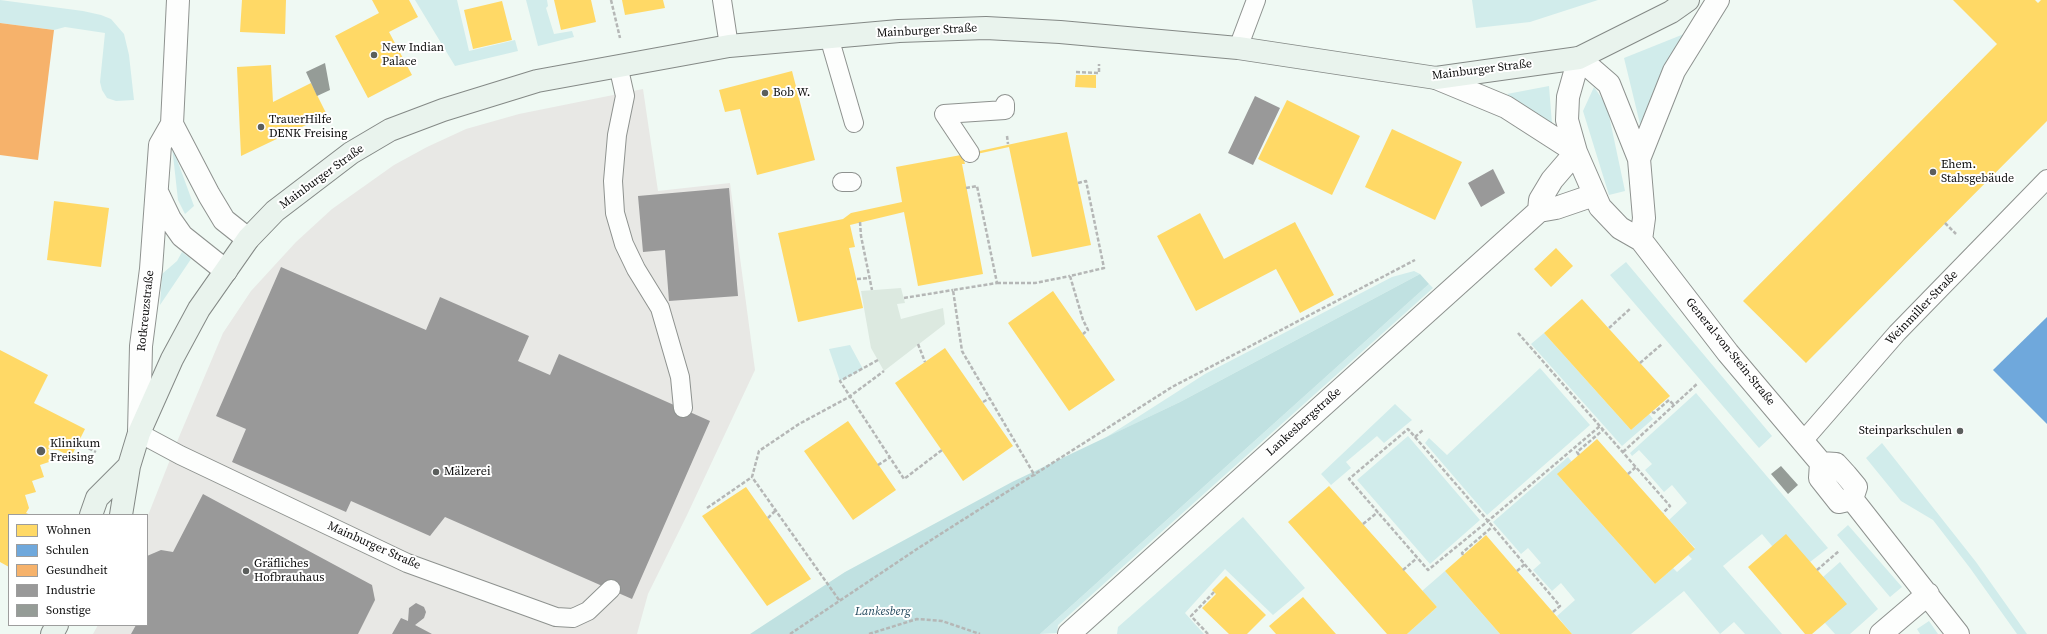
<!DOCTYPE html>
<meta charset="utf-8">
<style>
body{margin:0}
#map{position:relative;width:2047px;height:634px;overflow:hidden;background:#eff9f3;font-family:"Source Serif 4",serif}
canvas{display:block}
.legend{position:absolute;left:8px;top:514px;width:140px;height:112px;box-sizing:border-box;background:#fff;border:1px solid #9d9d9d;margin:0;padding:5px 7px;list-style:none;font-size:12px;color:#0b0b0b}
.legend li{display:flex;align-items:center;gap:8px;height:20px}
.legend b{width:20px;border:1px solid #9d9d9d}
</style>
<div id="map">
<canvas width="2047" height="634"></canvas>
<ul class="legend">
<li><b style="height:11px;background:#ffd966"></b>Wohnen</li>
<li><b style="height:11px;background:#6fa8dc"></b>Schulen</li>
<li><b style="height:11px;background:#f6b26b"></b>Gesundheit</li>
<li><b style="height:11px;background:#999"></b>Industrie</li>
<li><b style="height:11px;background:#959c97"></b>Sonstige</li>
</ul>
</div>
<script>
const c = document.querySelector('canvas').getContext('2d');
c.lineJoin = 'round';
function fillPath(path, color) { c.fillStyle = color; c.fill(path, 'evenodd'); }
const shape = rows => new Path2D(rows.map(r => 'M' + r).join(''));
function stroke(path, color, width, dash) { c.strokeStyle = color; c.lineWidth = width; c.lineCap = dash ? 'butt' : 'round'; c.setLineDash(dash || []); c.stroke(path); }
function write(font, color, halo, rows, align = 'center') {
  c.font = font + ' "Source Serif 4",serif'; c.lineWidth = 4; c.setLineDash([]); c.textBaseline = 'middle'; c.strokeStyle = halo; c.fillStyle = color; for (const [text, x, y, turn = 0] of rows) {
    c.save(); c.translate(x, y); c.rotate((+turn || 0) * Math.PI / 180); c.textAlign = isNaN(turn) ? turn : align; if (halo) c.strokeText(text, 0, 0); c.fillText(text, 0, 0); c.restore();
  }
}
fillPath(shape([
 [643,89,658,191,730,183,755,370,687,515,648,594,637,634,93,634,98,625,147,625,147,518,179,437,223,333,251,291,296,242,332,209,394,165,427,147,466,129,519,114]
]), '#e8e8e5');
fillPath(shape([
 [0,0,83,11,101,15,111,19,124,34,129,55,134,100,116,101,107,98,102,90,100,82,105,33,65,27,54,30,0,23],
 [415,0,457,0,469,51,515,40,518,51,455,66],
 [526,0,547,0,548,6,546,8,554,34,572,31,574,37,538,46],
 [1472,0,1598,0,1530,22,1476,28],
 [1689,32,1641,128,1624,58],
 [1549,86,1552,124,1507,94],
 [1594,87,1607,106,1625,191,1609,195,1583,111],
 [172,146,194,206,185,214,178,200],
 [182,252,191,259,160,305,162,274,177,261],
 [1626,262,1772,436,1759,448,1610,275],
 [1414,271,1420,274,1180,402,1105,438,1205,374,1392,277],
 [1429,284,1433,288,1058,625,1057,633,1040,634],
 [1544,333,1631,430,1649,414,1653,419,1622,446,1531,344],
 [850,345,863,369,840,381,829,349],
 [1540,368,1590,425,1487,515,1425,443,1429,438,1447,455],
 [1696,393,1828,548,1810,562,1772,546,1762,534,1723,566,1782,634,1745,634,1734,622,1720,634,1684,591,1631,634,1572,634,1557,616,1575,600,1561,583,1552,591,1533,570,1541,563,1528,548,1521,554,1493,522,1568,457,1572,462,1558,475,1655,584,1673,568,1677,572,1692,559,1688,555,1695,548,1669,520,1687,503,1672,485,1664,492,1645,470,1652,464,1639,450,1632,456,1630,453],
 [1395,404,1412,420,1384,443,1377,436,1346,462,1351,468,1331,485,1321,474],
 [1408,436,1480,520,1430,564,1357,480],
 [1882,443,1976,562,2027,634,2017,634,1970,568,1933,520,1901,501,1866,458],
 [1243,517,1305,588,1273,615,1225,569,1185,613,1204,634,1117,634,1118,627],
 [1848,525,1902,587,1890,597,1837,535],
 [1840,562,1878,609,1850,634,1835,634,1825,623,1823,577],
 [1445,571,1500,634,1407,634,1437,607,1422,591],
 [1929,621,1938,634,1920,634,1917,629]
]), '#d1eceb');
fillPath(shape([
 [1420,274,1429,284,1040,634,750,634,845,572,1012,482,1180,402]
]), '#c0e1e1');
fillPath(shape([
 [901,288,905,303,897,304,901,319,943,308,945,324,884,371,871,348,861,291]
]), '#dce9e0');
fillPath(shape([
 [242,0,286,0,285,34,240,32],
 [372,0,409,0,418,17,389,32,412,75,368,98,335,36,379,13],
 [554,0,591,0,596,22,561,30],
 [622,0,663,0,665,8,625,15],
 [1953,0,2035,0,2038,3,2041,0,2047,0,2047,121,1806,363,1743,301,1997,44],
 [502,1,512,40,473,49,464,10],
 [271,65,273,102,311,83,327,115,241,156,237,67],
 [792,71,815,160,757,175,740,109,725,112,719,90],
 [1076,75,1096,75,1096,88,1075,87],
 [1287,100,1360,136,1332,195,1258,159],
 [1392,129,1462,162,1435,220,1365,187],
 [1067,132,1091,245,1032,257,1009,147,963,157,965,164,962,164,983,274,918,286,904,212,850,225,855,247,849,248,863,308,798,322,778,233,843,219,851,213,902,202,896,167,961,155],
 [54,201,109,208,101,267,47,260],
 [1200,213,1224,259,1295,222,1334,295,1300,313,1276,269,1196,311,1157,236],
 [1556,248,1573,266,1551,287,1534,269],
 [1053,291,1115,380,1069,411,1008,323],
 [1582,299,1670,396,1631,430,1544,333],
 [945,348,1013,446,963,481,895,383],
 [0,350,48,375,34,403,85,429,71,457,58,450,48,449,52,461,40,465,44,477,32,481,36,492,25,495,29,508,26,513,31,515,9,515,9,567,0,562],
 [848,421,896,490,853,520,804,451],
 [1597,439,1695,549,1655,584,1557,474],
 [1329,486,1437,607,1407,634,1387,634,1288,522],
 [746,487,811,579,767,606,702,516],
 [1786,534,1847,604,1812,634,1805,634,1748,567],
 [1486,535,1517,571,1572,634,1500,634,1445,571],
 [1226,576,1266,615,1247,634,1229,634,1202,608,1216,594,1212,590],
 [1303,597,1336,634,1276,634,1269,626]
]), '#ffd966');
fillPath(shape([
 [2047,317,2047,424,1993,370]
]), '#6fa8dc');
fillPath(shape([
 [0,23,54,30,38,160,0,155]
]), '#f6b26b');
fillPath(shape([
 [1255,96,1280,108,1253,165,1228,153],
 [1493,169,1505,193,1481,207,1468,183],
 [729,188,738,296,669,301,665,250,643,252,638,196],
 [281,267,426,330,440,297,529,336,518,361,550,375,559,354,710,421,632,599,445,517,430,536,351,501,346,512,232,462,246,429,216,416],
 [203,494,372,585,375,600,358,634,131,634,136,625,147,625,147,556,161,550,173,552],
 [416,603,424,607,426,612,424,618,415,625,432,634,392,634,401,618,408,621,409,608]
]), '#999');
fillPath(shape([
 [325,63,330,90,317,96,306,72],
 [1781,466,1798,485,1788,494,1771,474]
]), '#959c97');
const service = shape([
 [722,0,729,46],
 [829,37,854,123],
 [1238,48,1256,0],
 [618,65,625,96,617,135,613,181,615,213,624,244,636,269,660,308,680,377,683,408],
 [970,153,944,114,1005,110,1005,104],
 [842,182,852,182],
 [139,433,180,455,407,563,556,617,573,618,588,611,611,589],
 [1803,441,1897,333,2047,179]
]);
const minor = shape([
 [178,0,172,124,209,195,224,220,248,239],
 [1436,78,1506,107,1576,152],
 [1639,159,1674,71,1718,0],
 [157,192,170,219,182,236,226,271],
 [1539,211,1540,200,1552,180,1576,152],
 [1641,240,1644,218,1639,159,1609,84,1579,58,1568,97,1567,120,1576,152,1600,207,1620,228,1641,240,1728,353,1821,463,1836,464,1846,475,1856,487,1852,499],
 [139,433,141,346,151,269,160,145,172,124],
 [1821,463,1820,478,1839,502,1852,499],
 [1852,499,1958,634],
 [1069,634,1539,211,1556,208,1594,195],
 [1881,634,1928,594]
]);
const secondary = shape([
 [91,515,97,498,129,466],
 [121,515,129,466,139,433,172,359,199,309,248,239,275,211,351,153,390,130,443,110,537,81,729,46,899,31,986,28,1060,32,1238,48,1436,78,1579,58,1671,12,1688,0],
 [52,634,57,625]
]);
stroke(service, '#8e928f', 20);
stroke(minor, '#8e928f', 24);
stroke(secondary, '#848986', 24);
stroke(shape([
 [611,0,620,38],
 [1076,72,1099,73,1099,64],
 [1007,136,1008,144],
 [1078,183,1086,181,1104,268,1070,276,1083,320,1088,330,1083,334],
 [966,188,977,186,997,283,953,290,962,351,1035,476],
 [860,222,861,236,872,290],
 [1945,223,1956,234],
 [857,279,870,278],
 [997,283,1035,283,1070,276],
 [904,298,953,290],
 [1609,328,1631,308],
 [1518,333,1670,506,1663,513],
 [918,344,925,362],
 [878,360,840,381,904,479,942,450],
 [1640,363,1662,344],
 [983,402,990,398],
 [1652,412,1654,413,1669,400,1674,405],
 [1415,437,1423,430],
 [78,443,96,452],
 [1623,452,1698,383],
 [1579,455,1577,452,1603,430],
 [878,465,889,458],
 [1628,474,1636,467],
 [707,508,752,477],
 [768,518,775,511],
 [1363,524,1378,512],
 [1463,555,1462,553,1492,527],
 [1403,570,1417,558],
 [1817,570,1839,551],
 [1517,571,1525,564],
 [839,600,752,477,759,451,799,424,849,397,884,371],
 [1553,612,1560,606,1488,521,1408,429,1349,479,1428,570,1488,521,1600,426],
 [790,634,917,549,1172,387,1415,260],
 [869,634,917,619,942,621,980,634],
 [1208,634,1191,616,1214,592]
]), '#b5b7b6', 2.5, [4, 2]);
stroke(service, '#fdfefd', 18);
stroke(minor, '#fdfefd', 22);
stroke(secondary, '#e9f3ed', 22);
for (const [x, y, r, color] of [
 [374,55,4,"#5b5e5c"],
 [765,93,4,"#5b5e5c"],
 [261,127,4,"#5b5e5c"],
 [1933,172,4,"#5b5e5c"],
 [1960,431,4,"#5b5e5c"],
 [41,451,5,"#5b5e5c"],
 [436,472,4,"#5b5e5c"],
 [246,571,4,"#5b5e5c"]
]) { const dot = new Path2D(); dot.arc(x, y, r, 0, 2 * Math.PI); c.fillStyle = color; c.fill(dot); stroke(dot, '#fff', 1.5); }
write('12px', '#0b0b0b', '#fff', [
 ["Mainburger Straße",927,31,-3],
 ["Mainburger Straße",1482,70,-7],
 ["Mainburger Straße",322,177,-36],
 ["Weinmiller-Straße",1922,308,-46],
 ["Rotkreuzstraße",146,311,-84],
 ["General-von-Stein-Straße",1730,352,51],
 ["Lankesbergstraße",1304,422,-42],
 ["Mainburger Straße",374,546,24]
]);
write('12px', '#0b0b0b', '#fff', [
 ["New Indian",382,48],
 ["Palace",382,62],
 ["Bob W.",773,93],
 ["TrauerHilfe",269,120],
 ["DENK Freising",269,134],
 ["Ehem.",1941,165],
 ["Stabsgebäude",1941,179],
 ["Steinparkschulen",1952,431,"right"],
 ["Klinikum",50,444],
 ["Freising",50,458],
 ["Mälzerei",444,472],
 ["Gräfliches",254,564],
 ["Hofbrauhaus",254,578]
], 'left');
write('italic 12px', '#22485d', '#fff', [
 ["Lankesberg",883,612]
]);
</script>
